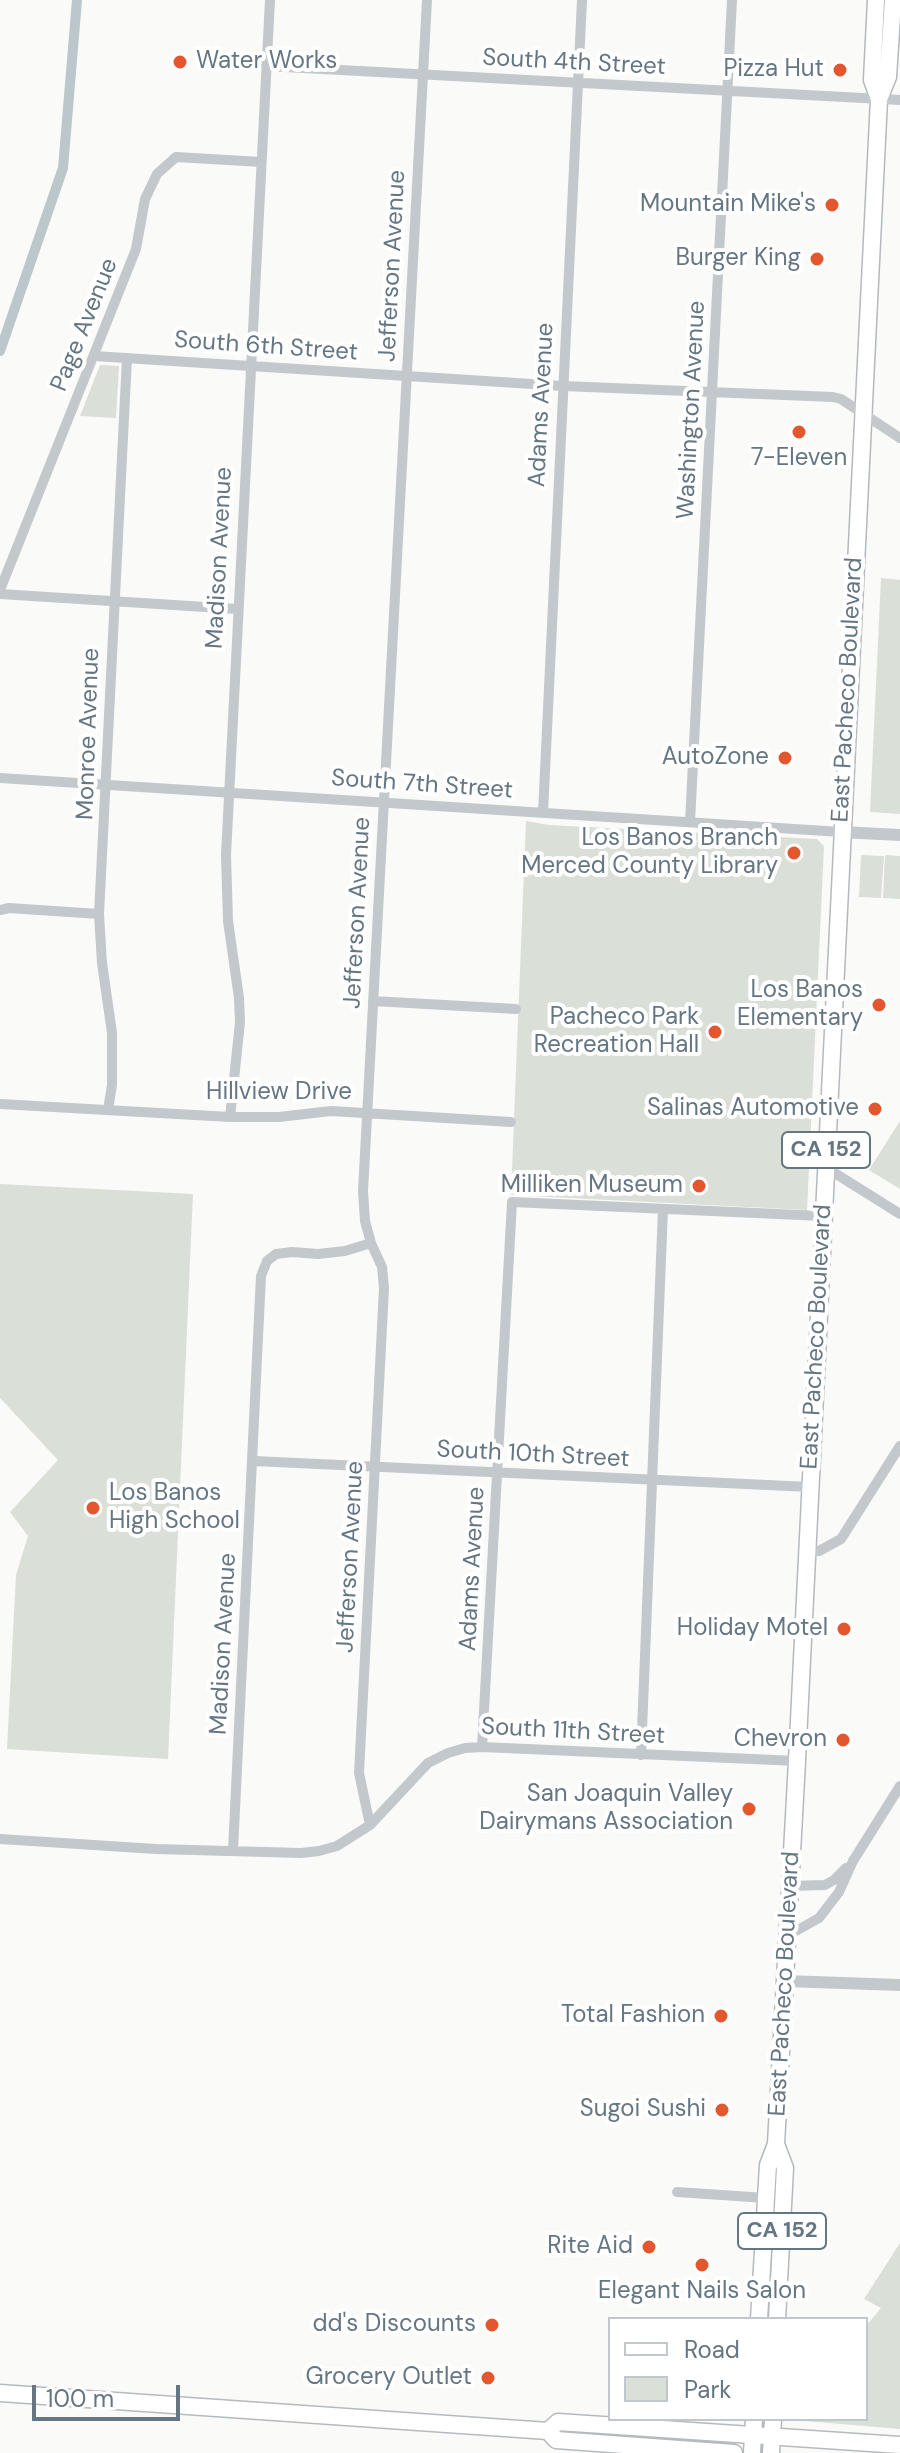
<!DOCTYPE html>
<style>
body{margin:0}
#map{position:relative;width:900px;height:2453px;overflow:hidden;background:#fafaf8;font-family:"DM Sans",sans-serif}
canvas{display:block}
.legend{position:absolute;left:608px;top:2317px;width:260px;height:104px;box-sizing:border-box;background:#fff;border:2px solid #c1c8cd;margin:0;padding:10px 14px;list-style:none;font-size:24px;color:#657683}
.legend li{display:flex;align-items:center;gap:16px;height:40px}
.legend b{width:40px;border:2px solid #c1c8cd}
.scale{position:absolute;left:32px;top:2385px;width:148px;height:36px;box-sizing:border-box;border:4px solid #657683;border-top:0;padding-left:10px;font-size:24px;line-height:28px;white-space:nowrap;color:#657683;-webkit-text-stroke:6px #fff;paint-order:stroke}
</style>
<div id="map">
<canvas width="900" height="2453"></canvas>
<ul class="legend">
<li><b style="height:10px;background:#fff"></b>Road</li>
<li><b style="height:22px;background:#dadfd7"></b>Park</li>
</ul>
<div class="scale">100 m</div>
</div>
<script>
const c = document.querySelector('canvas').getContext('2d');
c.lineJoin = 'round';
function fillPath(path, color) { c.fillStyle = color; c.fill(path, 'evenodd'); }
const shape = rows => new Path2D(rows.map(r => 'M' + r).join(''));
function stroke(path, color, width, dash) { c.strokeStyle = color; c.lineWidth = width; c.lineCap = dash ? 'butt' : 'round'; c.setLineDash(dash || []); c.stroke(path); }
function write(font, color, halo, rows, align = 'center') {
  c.font = font + ' "DM Sans",sans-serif'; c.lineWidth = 8; c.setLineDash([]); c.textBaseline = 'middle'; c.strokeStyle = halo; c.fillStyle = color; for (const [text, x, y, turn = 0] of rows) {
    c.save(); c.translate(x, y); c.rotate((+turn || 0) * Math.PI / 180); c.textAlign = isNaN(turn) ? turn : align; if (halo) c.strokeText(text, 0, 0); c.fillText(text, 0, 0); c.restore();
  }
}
fillPath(shape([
 [100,365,119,366,116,418,80,416],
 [881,578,900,580,900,814,870,812],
 [526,821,549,825,817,839,824,846,807,1210,511,1195],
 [861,855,884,856,881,898,859,897],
 [885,855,900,856,900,899,883,898],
 [900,1121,900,1189,869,1170],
 [0,1184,193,1194,168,1759,7,1749,16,1575,28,1536,10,1512,58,1460,0,1398],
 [900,2243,900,2429,794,2420,793,2419,866,2419,866,2326,881,2308,864,2299]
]), '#dadfd7');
stroke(shape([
 [0,351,63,168,77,0]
]), '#bbc7cb', 10);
const primary = shape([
 [0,2393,548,2431,558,2422,900,2445],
 [548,2431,556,2440,734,2453]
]);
const trunk = shape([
 [876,0,872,80,879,99],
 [776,2144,785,2168,777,2319],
 [759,2319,768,2165,776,2144,797,1761,879,99,888,77,893,0],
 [752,2453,754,2419],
 [771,2453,773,2419]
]);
stroke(primary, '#b5babe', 19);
stroke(trunk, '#b4b9bd', 19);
stroke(shape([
 [266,66,900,100],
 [94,356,563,386,833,397,841,399,900,438],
 [0,590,136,249,145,199,157,174,176,157,261,162],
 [0,594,237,609],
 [0,778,841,832],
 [543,813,582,0],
 [690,822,732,0],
 [0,910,9,908,99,914],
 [373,1001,516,1009],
 [0,1104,230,1117,279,1117,331,1111,511,1122],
 [108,1110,112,1085,112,1033,102,963,99,914,127,358],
 [230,1117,240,1022,239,998,228,921,226,855,270,0],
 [825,1167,900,1214],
 [254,1461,810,1487],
 [807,1551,819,1551,841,1539,900,1446],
 [482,1747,512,1202,822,1216],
 [641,1755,663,1209],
 [370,1825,359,1773,384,1288,382,1267,371,1243,365,1221,363,1191,427,0],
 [0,1839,156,1849,301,1853,319,1851,337,1846,370,1825,428,1763,448,1753,465,1748,482,1747,797,1761],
 [233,1850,261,1276,267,1261,276,1254,292,1252,318,1254,345,1251,371,1243],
 [790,1886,825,1885,834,1880,846,1868],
 [787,1936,819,1918,839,1892,853,1861,900,1786],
 [677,2192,766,2198]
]), '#c3c8cc', 10);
stroke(shape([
 [841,832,900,835],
 [785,1981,900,1985]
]), '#c3c8cc', 12);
stroke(primary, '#fff', 16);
stroke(trunk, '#fff', 16);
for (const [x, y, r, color] of [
 [180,62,8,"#e4572e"],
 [840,70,8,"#e4572e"],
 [832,205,8,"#e4572e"],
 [817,259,8,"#e4572e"],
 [799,432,8,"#e4572e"],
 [785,758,8,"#e4572e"],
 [794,853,8,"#e4572e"],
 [879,1005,8,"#e4572e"],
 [715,1032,8,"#e4572e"],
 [875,1109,8,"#e4572e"],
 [699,1186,8,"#e4572e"],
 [93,1508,8,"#e4572e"],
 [844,1629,8,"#e4572e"],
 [843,1740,8,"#e4572e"],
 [749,1809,8,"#e4572e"],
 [721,2016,8,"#e4572e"],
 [722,2110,8,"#e4572e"],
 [649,2247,8,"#e4572e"],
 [702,2265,8,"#e4572e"],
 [492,2325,8,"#e4572e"],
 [488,2378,8,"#e4572e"]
]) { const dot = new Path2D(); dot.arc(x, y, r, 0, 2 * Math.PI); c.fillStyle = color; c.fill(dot); stroke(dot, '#fff', 3); }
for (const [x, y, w] of [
 [826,1150,88],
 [782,2231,88]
]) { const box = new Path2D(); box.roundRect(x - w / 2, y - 18, w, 36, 6); c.fillStyle = '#fff'; c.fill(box); stroke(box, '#657683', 2); }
write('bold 22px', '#657683', null, [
 ["CA 152",826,1150],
 ["CA 152",782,2231]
]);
write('24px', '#657683', '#fff', [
 ["Water Works",196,62,"left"],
 ["Pizza Hut",824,70],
 ["Mountain Mike's",816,205],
 ["Burger King",801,259],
 ["7-Eleven",799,459,"center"],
 ["AutoZone",769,758],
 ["Los Banos Branch",778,839],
 ["Merced County Library",778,867],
 ["Los Banos",863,991],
 ["Elementary",863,1019],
 ["Pacheco Park",699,1018],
 ["Recreation Hall",699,1046],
 ["Salinas Automotive",859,1109],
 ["Milliken Museum",683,1186],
 ["Los Banos",109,1494,"left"],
 ["High School",109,1522,"left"],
 ["Holiday Motel",828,1629],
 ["Chevron",827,1740],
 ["San Joaquin Valley",733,1795],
 ["Dairymans Association",733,1823],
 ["Total Fashion",705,2016],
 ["Sugoi Sushi",706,2110],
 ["Rite Aid",633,2247],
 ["Elegant Nails Salon",702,2292,"center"],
 ["dd's Discounts",476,2325],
 ["Grocery Outlet",472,2378]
], 'right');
write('24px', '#657683', '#fff', [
 ["South 4th Street",574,63,3],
 ["Jefferson Avenue",393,266,-87],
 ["Page Avenue",85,325,-68],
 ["South 6th Street",266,347,4],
 ["Adams Avenue",542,405,-87],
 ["Washington Avenue",692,410,-87],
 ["Madison Avenue",220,558,-87],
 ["East Pacheco Boulevard",848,690,-87],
 ["Monroe Avenue",89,734,-88],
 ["South 7th Street",422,785,4],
 ["Jefferson Avenue",358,913,-87],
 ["Hillview Drive",279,1093],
 ["East Pacheco Boulevard",817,1337,-87],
 ["South 10th Street",533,1455,3],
 ["Jefferson Avenue",351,1557,-87],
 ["Adams Avenue",473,1569,-87],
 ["Madison Avenue",224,1644,-87],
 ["South 11th Street",573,1732,3],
 ["East Pacheco Boulevard",785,1984,-87]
]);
</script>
